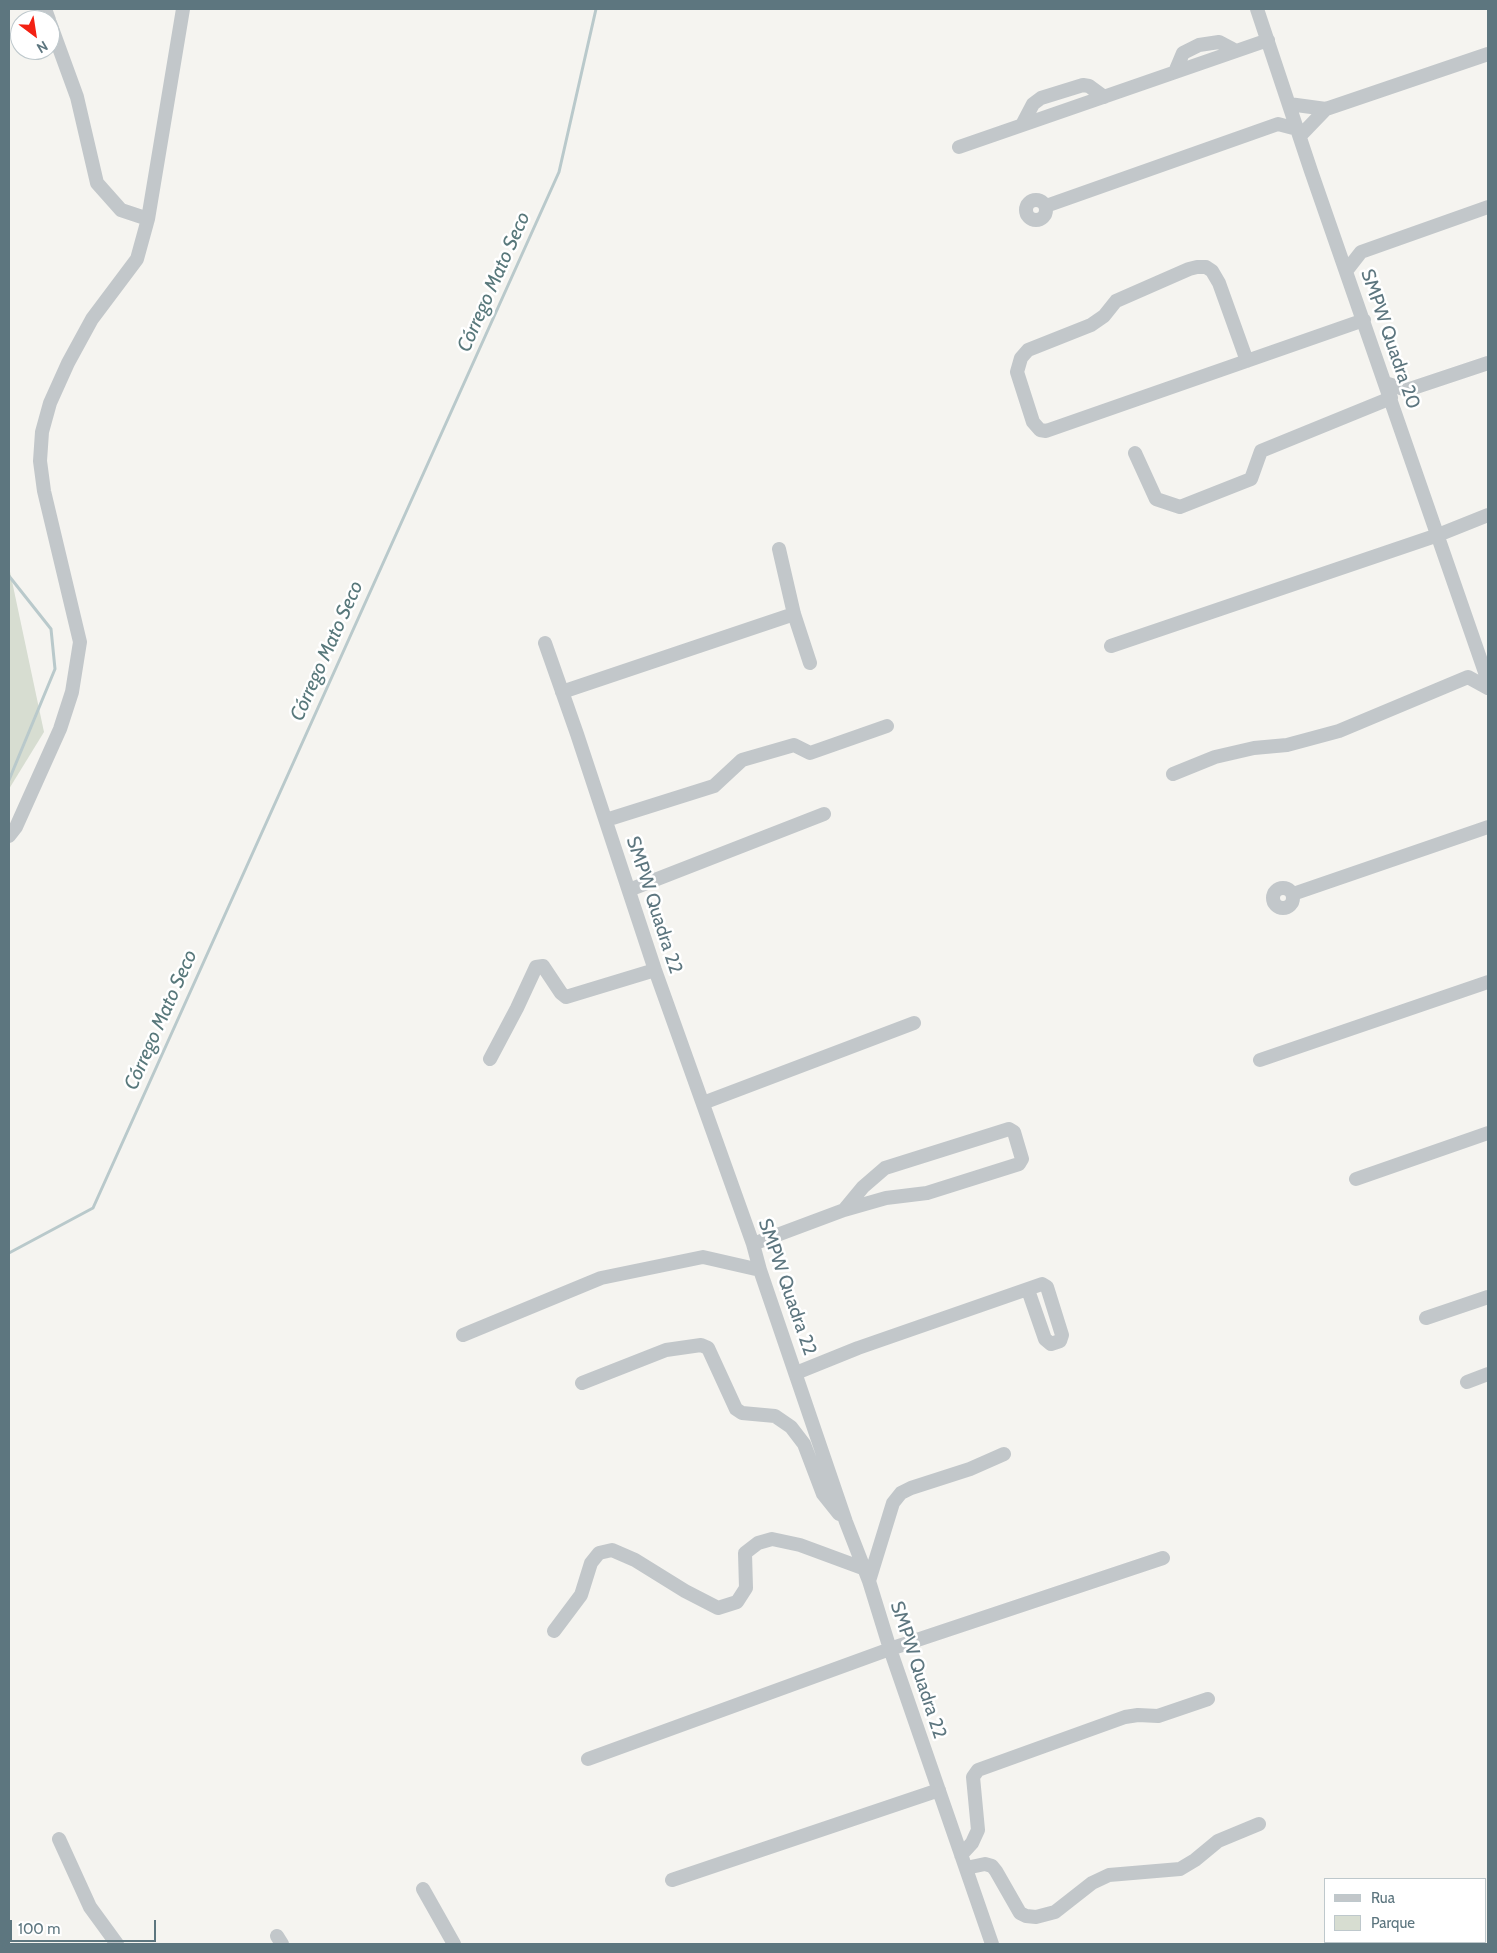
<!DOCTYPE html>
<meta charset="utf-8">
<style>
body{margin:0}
#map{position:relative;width:1497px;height:1953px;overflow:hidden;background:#f5f4f0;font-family:Cabin,sans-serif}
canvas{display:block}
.frame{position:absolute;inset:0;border:10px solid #5d767f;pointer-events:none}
.legend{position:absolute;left:1324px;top:1878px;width:162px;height:65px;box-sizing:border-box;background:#fff;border:1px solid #bec8cc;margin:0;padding:6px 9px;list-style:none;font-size:15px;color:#5d767f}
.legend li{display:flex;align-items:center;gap:10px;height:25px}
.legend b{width:25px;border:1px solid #bec8cc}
.north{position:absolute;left:10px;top:10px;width:50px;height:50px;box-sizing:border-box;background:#fff;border:1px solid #bec8cc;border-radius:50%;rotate:149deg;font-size:14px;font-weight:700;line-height:20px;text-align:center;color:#5d767f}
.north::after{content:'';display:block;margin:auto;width:18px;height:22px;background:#f32113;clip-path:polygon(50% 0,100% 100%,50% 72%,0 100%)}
.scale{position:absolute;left:10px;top:1920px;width:146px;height:22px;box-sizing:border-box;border:2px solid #5d767f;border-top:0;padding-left:6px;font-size:15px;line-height:18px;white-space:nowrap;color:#5d767f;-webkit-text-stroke:4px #fff;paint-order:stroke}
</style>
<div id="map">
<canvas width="1497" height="1953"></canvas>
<div class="frame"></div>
<ul class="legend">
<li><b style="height:6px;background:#c2c7ca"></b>Rua</li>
<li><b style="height:14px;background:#d7ddd1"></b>Parque</li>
</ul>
<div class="north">N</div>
<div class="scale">100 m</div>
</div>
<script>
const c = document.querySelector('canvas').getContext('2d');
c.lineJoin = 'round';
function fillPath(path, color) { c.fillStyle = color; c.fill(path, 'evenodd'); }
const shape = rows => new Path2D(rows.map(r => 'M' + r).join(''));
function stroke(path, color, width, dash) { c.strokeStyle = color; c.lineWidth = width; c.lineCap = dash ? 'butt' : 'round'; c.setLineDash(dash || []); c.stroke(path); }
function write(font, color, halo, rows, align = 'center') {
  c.font = font + ' Cabin,sans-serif'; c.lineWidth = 5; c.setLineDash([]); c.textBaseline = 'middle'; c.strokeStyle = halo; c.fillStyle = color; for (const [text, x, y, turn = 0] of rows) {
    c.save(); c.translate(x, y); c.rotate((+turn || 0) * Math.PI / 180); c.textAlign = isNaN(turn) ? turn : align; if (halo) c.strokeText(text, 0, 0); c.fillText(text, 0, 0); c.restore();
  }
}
fillPath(shape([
 [9,567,44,732,9,789]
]), '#d7ddd1');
stroke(shape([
 [9,576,51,629,55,669,9,780],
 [9,1253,93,1208,559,172,596,9]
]), '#b9c9cb', 3);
stroke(shape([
 [45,9,49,20],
 [1257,9,1311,171,1488,681],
 [50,23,77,97,97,183,121,210,148,219],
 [1175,72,1183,53,1199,45,1219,42,1236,51],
 [1289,104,1326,109],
 [1022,125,1033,104,1041,98,1083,85,1089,86,1104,97],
 [1300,136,1326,109,1488,54],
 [959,147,1268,40],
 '1026 210a10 10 0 1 1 20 0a10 10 0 1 1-20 0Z',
 [1046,206,1278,124,1297,129],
 [1347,270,1361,252,1488,207],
 [1247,361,1219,283,1212,271,1206,267,1197,267,1189,269,1116,301,1104,316,1091,325,1028,350,1021,358,1017,372,1033,422,1040,430,1046,431,1364,320],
 [1385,383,1407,390,1488,363],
 [1135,453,1156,499,1180,507,1251,479,1261,451,1391,398],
 [779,549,794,614,810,663],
 [545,643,577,734,655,970,753,1244,760,1270,846,1522,869,1581,890,1649,992,1944],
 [1111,646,1438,535,1488,515],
 [562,692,794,614],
 [1173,774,1215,757,1254,748,1287,745,1339,731,1468,677,1488,688],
 [606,820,714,786,742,760,794,745,810,753,887,726],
 [9,836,16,827,60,729,72,692,80,642,44,491,40,461,42,432,50,403,68,363,92,319,137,259,148,219,183,9],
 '1273 898a10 10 0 1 1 20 0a10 10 0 1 1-20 0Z',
 [629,890,824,814],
 [1293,894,1488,827],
 [490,1059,517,1008,536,967,543,966,561,993,566,997,655,970],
 [1260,1060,1488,982],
 [703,1103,914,1023],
 [1356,1179,1488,1133],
 [753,1244,844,1210,886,1198,927,1193,1019,1164,1022,1159,1014,1132,1009,1129,885,1168,863,1187,844,1210],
 [1426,1318,1488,1297],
 [463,1335,601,1278,703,1257,760,1270],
 [796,1373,858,1348,1042,1284,1047,1287,1062,1335,1060,1341,1051,1344,1045,1339,1028,1290],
 [1467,1382,1488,1374],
 [582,1383,666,1350,701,1345,708,1348,736,1409,742,1413,775,1416,791,1427,804,1444,823,1494,839,1514],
 [869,1581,893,1503,901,1493,911,1488,970,1469,1004,1454],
 [554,1631,581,1595,591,1563,599,1553,612,1550,635,1560,685,1591,718,1608,737,1602,746,1588,745,1553,758,1543,772,1539,800,1545,865,1569],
 [588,1759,890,1649,1163,1558],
 [59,1839,90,1907,117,1944],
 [961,1855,972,1843,978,1830,973,1777,978,1770,1125,1717,1138,1715,1158,1716,1208,1699],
 [966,1868,985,1864,992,1866,996,1871,1020,1913,1026,1916,1036,1917,1055,1912,1092,1883,1109,1875,1180,1869,1195,1860,1218,1841,1259,1824],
 [672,1880,939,1790],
 [423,1889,454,1944],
 [277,1936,282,1944]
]), '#c2c7ca', 14);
write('19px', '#5d767f', '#fff', [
 ["SMPW Quadra 20",1390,339,71],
 ["SMPW Quadra 22",654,905,72],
 ["SMPW Quadra 22",787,1287,71],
 ["SMPW Quadra 22",918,1670,72]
]);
write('italic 20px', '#58787b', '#fff', [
 ["Córrego Mato Seco",494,282,-66],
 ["Córrego Mato Seco",327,651,-66],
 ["Córrego Mato Seco",161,1020,-66]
]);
</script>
